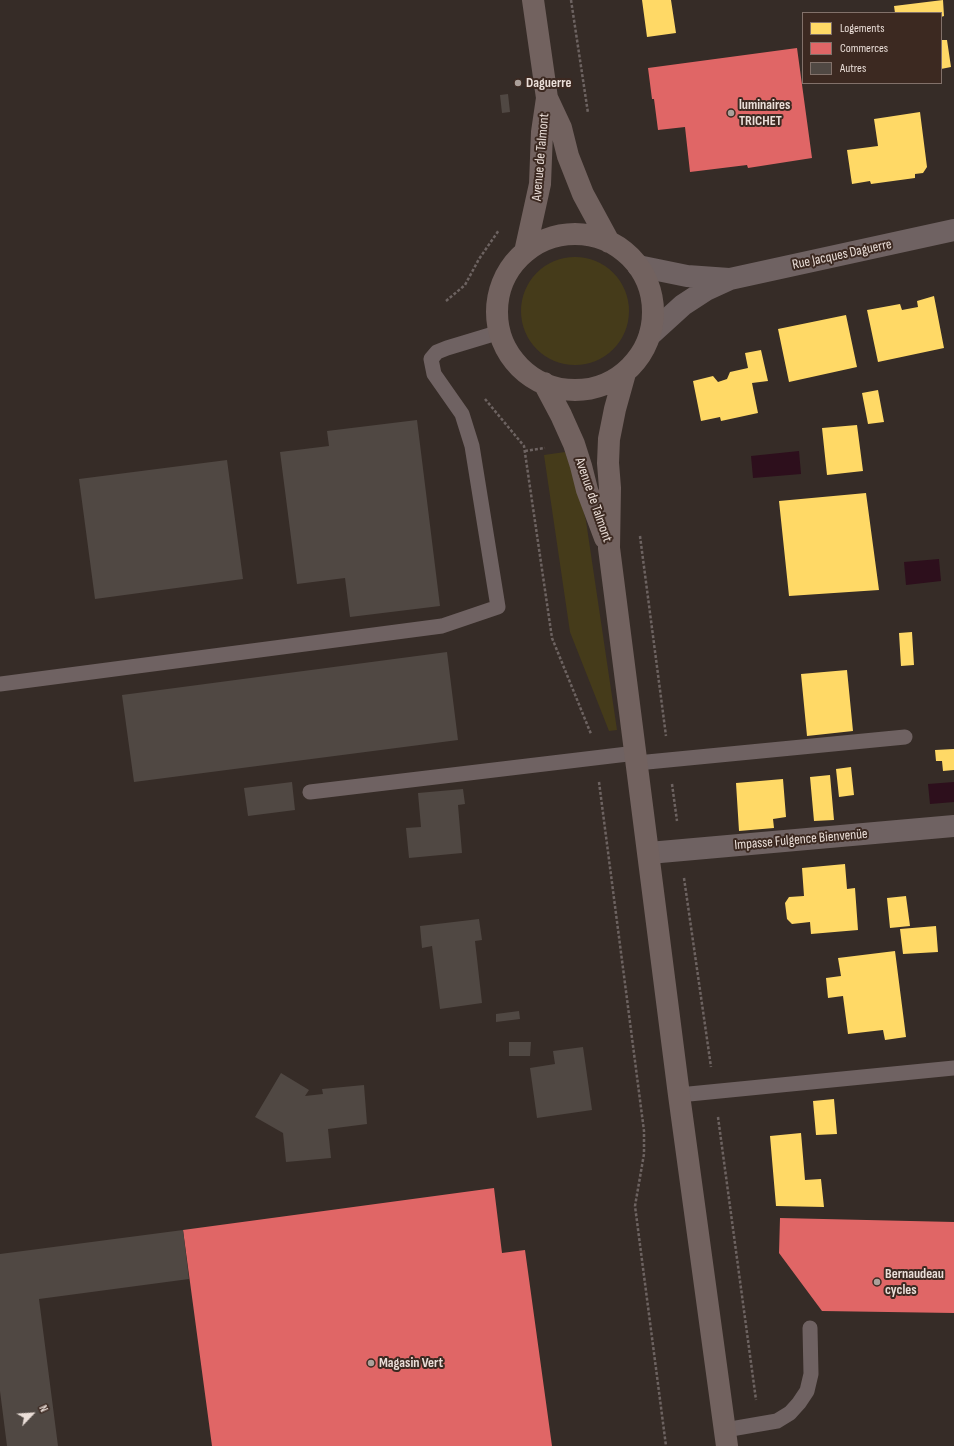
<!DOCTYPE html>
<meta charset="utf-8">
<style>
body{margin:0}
#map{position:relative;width:954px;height:1446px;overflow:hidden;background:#362c27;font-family:"Sofia Sans Condensed",sans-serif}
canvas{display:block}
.legend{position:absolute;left:802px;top:12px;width:140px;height:72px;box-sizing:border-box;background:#3c2921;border:1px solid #82716a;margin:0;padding:5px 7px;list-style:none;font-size:12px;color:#eaded8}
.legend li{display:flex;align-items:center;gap:8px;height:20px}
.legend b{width:20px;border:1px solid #82716a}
.north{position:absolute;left:12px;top:1394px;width:40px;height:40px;-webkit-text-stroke:3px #3c2921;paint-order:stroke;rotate:65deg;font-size:11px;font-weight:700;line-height:16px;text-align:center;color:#eaded8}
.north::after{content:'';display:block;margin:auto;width:14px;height:18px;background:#eaded8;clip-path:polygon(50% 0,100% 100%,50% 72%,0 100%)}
</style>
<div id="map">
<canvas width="954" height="1446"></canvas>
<ul class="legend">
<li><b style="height:11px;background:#ffd966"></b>Logements</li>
<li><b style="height:11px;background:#e06666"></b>Commerces</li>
<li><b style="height:11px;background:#504843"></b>Autres</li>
</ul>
<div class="north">N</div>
</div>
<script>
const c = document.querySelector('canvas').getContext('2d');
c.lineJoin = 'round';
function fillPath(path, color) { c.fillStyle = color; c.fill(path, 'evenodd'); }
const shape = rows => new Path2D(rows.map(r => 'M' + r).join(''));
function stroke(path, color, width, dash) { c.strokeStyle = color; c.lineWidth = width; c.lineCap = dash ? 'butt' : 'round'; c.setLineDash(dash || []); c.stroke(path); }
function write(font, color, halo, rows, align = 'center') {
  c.font = font + ' "Sofia Sans Condensed",sans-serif'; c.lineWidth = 4; c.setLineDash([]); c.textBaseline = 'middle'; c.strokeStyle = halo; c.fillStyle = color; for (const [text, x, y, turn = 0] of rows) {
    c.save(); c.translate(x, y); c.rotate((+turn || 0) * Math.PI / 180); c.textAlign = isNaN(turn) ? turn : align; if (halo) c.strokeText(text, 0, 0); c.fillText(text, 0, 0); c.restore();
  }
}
fillPath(shape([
 '521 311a54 54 0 1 1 108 0a54 54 0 1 1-108 0Z',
 [565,452,577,486,586,521,617,730,609,731,570,632,544,455]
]), '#453b1a');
fillPath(shape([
 [799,451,801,474,753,478,751,456],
 [939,559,941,581,906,585,904,562],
 [954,782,954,802,930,804,928,784]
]), '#2d0f1c');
fillPath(shape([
 [642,0,671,0,676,33,647,37],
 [943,0,944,16,941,17,941,13,895,13,894,6],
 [941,40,947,40,951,67,941,69],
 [920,112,927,167,923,173,915,174,915,178,871,184,870,181,852,184,847,150,878,146,874,119],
 [934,296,944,348,878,362,867,310,900,304,902,310,918,307,917,301],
 [846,315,857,367,789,382,778,329],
 [761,350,768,381,752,383,758,413,721,421,720,417,701,421,693,381,713,376,718,382,727,379,730,372,748,368,745,353],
 [878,390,884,422,868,424,862,393],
 [857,425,863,471,827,475,822,428],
 [866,493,879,590,789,596,779,501],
 [912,632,914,665,901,666,899,633],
 [847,670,853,731,807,736,801,674],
 [954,749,954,770,943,771,942,761,936,761,935,750],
 [851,767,854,795,839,797,836,769],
 [830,775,834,820,814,821,810,777],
 [783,779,786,817,773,819,774,828,739,831,736,783],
 [845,864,847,889,855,888,858,930,811,934,810,922,792,924,787,919,785,903,789,897,804,896,802,868],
 [906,896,910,926,890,928,887,898],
 [936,926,938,952,903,954,900,929],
 [895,951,906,1037,885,1040,883,1030,848,1034,843,996,828,998,826,978,841,976,838,958],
 [834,1099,837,1134,816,1135,813,1101],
 [801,1133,805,1180,821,1179,824,1207,776,1206,770,1136]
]), '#ffd966');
fillPath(shape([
 [797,48,812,158,748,168,747,165,690,172,685,127,658,130,654,99,652,99,648,68],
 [494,1188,502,1253,525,1250,552,1446,212,1446,183,1230],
 [780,1218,954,1222,954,1313,822,1311,779,1253]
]), '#e06666');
fillPath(shape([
 [508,94,510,112,502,113,500,95],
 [417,420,440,606,350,617,345,578,297,584,280,452,329,446,327,431],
 [227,460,243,579,95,599,79,479],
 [447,652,458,740,134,782,122,695],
 [292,782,295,810,248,816,244,788],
 [463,789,465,804,458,805,462,853,409,858,406,828,421,827,418,793],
 [479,919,482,940,475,941,482,1003,440,1009,432,946,422,948,420,926],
 [519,1011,520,1019,496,1022,496,1014],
 [509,1042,531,1042,530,1056,509,1056],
 [583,1047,592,1110,537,1118,530,1068,555,1064,553,1051],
 [281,1073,309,1090,305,1096,323,1094,322,1089,364,1085,367,1124,328,1129,331,1158,286,1162,283,1133,255,1117],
 [183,1230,189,1279,39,1299,58,1446,7,1446,0,1391,0,1254]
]), '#504843');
stroke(shape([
 [571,0,588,113],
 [446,301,465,285,479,259,499,230],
 [485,399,524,446,552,638,591,734],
 [525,451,545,448],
 [640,536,666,736],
 [599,782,644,1131,644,1154,635,1206,666,1446],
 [672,784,677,821],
 [684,878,711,1067],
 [718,1117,756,1400]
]), '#6d6361', 2.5, [3, 2]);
stroke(shape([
 [0,684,442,626,498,607,472,446,462,414,434,374,431,359,437,352,447,348,500,332],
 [637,763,905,737],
 [310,792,636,753],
 [679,1095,954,1068],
 [725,1430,777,1421,790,1413,799,1403,807,1391,811,1374,810,1328]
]), '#6f6262', 15);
stroke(shape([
 [638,266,687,276,729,279],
 [650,335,683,305,706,290,730,279,954,230],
 [649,853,954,826]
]), '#6f6262', 22);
stroke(shape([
 [533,0,547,98,561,128,568,156,583,194,609,242],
 '497 312a78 78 0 1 1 156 0a78 78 0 1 1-156 0Z',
 [525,252,540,184,542,132,547,98],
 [625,373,615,409,609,439,608,463,610,488,609,548,679,1095,727,1446],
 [544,383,561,415,574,444,581,466,587,490,605,538]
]), '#72625f', 22);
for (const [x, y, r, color] of [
 [518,83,4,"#aba09a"],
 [731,113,4,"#aba09a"],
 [877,1282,4,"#aba09a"],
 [371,1363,4,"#aba09a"]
]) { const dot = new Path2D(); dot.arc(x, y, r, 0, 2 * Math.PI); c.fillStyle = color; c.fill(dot); stroke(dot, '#3c2921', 1.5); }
write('bold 14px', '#eaded8', '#3c2921', [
 ["Daguerre",526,83],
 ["luminaires",739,105],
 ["TRICHET",739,121],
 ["Bernaudeau",885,1274],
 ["cycles",885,1290],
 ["Magasin Vert",379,1363]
], 'left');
write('14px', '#eaded8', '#3c2921', [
 ["Avenue de Talmont",541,157,-85],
 ["Rue Jacques Daguerre",842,255,-12],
 ["Avenue de Talmont",593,500,71],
 ["Impasse Fulgence Bienvenüe",801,840,-5]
]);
</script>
